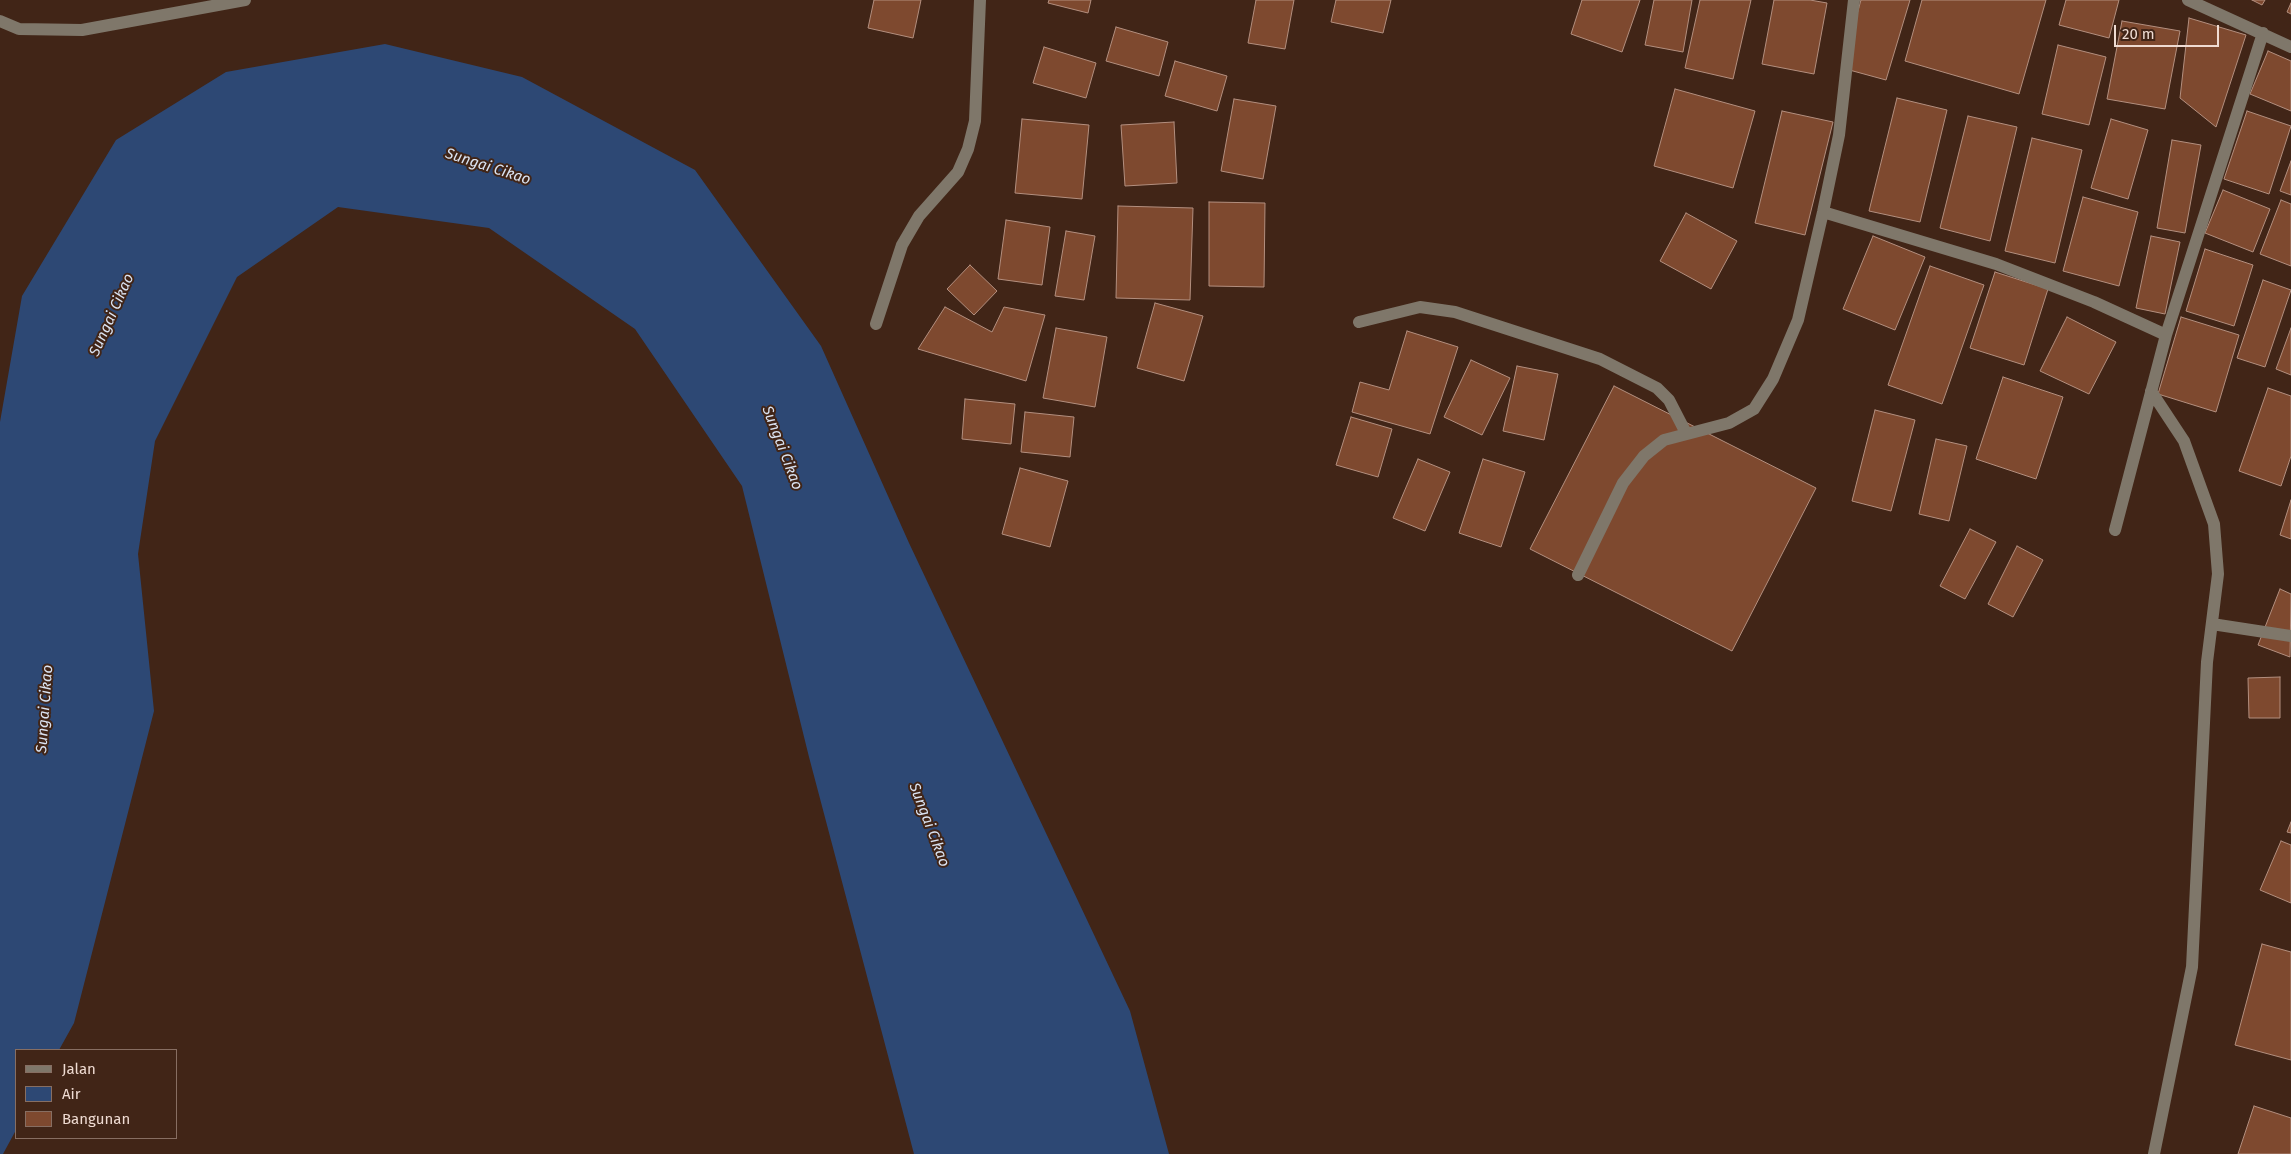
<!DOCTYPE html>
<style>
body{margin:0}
#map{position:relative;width:2291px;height:1154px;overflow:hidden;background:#412517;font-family:"Fira Sans",sans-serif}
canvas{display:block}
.legend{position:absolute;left:15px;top:1049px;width:162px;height:90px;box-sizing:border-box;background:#412517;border:1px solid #876e62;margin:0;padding:6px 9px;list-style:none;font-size:15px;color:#efdbd2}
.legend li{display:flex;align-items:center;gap:10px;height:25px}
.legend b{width:25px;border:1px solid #876e62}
.scale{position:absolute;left:2114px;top:25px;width:105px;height:22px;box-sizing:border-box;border:2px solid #efdbd2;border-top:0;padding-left:6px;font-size:15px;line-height:18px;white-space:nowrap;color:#efdbd2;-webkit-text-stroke:4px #412517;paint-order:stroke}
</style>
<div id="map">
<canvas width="2291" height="1154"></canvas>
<ul class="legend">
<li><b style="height:6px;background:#7f776a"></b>Jalan</li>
<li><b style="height:14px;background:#2d4874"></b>Air</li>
<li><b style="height:14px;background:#7e492f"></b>Bangunan</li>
</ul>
<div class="scale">20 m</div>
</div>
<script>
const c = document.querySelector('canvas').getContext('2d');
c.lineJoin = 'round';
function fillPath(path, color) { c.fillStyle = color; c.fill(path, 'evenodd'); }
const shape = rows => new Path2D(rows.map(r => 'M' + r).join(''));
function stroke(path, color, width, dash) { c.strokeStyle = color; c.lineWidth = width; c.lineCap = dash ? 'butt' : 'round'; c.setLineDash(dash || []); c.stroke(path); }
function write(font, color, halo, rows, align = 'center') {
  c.font = font + ' "Fira Sans",sans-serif'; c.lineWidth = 4; c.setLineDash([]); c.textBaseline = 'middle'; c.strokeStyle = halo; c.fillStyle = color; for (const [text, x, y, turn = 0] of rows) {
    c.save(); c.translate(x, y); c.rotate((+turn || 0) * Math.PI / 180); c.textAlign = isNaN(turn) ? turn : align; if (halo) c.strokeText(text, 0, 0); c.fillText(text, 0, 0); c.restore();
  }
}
fillPath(shape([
 [385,44,522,77,695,170,821,346,909,543,1130,1011,1169,1154,914,1154,809,757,742,486,635,329,489,228,338,207,237,277,155,441,138,554,154,711,74,1023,59,1050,16,1050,16,1130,3,1154,0,1154,0,422,22,296,116,140,226,72]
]), '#2d4874');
const building = shape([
 [874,0,921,0,913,38,868,28,874,0],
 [1049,0,1091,0,1088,13,1048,3,1049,0],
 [1256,0,1294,0,1285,49,1248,43,1256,0],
 [1336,0,1391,0,1383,33,1331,22,1336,0],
 [1582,0,1640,0,1622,52,1571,34,1582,0],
 [1654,0,1692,0,1683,52,1645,45,1654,0],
 [1700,0,1751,0,1733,79,1685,68,1700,0],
 [1774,0,1810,0,1827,3,1814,74,1762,64,1774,0],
 [1861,0,1910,0,1886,80,1842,68,1861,0],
 [1922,0,2046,0,2019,94,1905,61,1922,0],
 [2066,0,2119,0,2109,38,2059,25,2066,0],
 [2252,0,2265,0,2262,5,2252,0],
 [2291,3,2291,14,2287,12,2291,3],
 [2189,18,2246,35,2216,127,2180,98,2189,18],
 [2122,21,2180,31,2165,109,2107,99,2122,21],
 [1116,27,1168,42,1159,76,1106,61,1116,27],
 [2058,45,2106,57,2089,125,2042,114,2058,45],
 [1044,47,1096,63,1086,98,1033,83,1044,47],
 [2268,51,2291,61,2291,111,2250,94,2268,51],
 [1175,61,1227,76,1217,111,1165,96,1175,61],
 [1675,89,1755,111,1733,188,1654,166,1675,89],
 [1897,98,1947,110,1920,222,1869,211,1897,98],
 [1234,99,1276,106,1263,179,1221,171,1234,99],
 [1782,111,1833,122,1805,235,1755,223,1782,111],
 [2247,111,2291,126,2269,194,2224,179,2247,111],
 [1968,116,2017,127,1990,241,1940,228,1968,116],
 [1022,119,1089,125,1082,199,1015,193,1022,119],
 [2111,119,2148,130,2128,199,2091,188,2111,119],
 [1174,122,1177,183,1125,186,1121,125,1174,122],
 [2032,138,2082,150,2055,263,2005,251,2032,138],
 [2172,140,2201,145,2185,233,2157,228,2172,140],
 [2291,161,2291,195,2280,191,2291,161],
 [2223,190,2270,209,2253,252,2205,233,2223,190],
 [2083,197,2138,212,2119,286,2063,271,2083,197],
 [2281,200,2291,204,2291,266,2260,254,2281,200],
 [1209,202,1265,203,1264,287,1209,286,1209,202],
 [1118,206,1193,208,1190,300,1116,298,1118,206],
 [1686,213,1737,241,1711,289,1660,261,1686,213],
 [1006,220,1050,227,1042,285,998,279,1006,220],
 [1066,231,1095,236,1084,300,1055,296,1066,231],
 [1873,236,1925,257,1895,330,1843,309,1873,236],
 [2151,236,2180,242,2165,314,2136,308,2151,236],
 [2205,249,2253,265,2234,326,2186,311,2205,249],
 [970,265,997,291,974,315,947,289,970,265],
 [1930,266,1984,285,1942,404,1888,385,1930,266],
 [1995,272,2048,289,2024,365,1970,348,1995,272],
 [2263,280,2291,290,2265,367,2237,358,2263,280],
 [1155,303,1203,316,1184,381,1137,368,1155,303],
 [945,307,992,332,1004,307,1045,315,1026,381,918,349,945,307],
 [2067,317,2116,342,2089,394,2040,371,2067,317],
 [2181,317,2239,335,2216,412,2158,394,2181,317],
 [1056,328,1107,337,1095,407,1043,398,1056,328],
 [2291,328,2291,375,2276,369,2291,328],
 [1407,331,1458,347,1430,434,1352,412,1360,382,1389,390,1407,331],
 [1471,360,1510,378,1482,435,1444,417,1471,360],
 [1517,366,1558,374,1544,440,1503,431,1517,366],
 [2003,377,2063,397,2036,479,1976,459,2003,377],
 [1614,386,1816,488,1732,651,1530,549,1614,386],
 [2268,388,2291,396,2291,456,2281,486,2239,471,2268,388],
 [965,399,1015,404,1011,444,962,439,965,399],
 [1875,410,1915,420,1891,511,1852,501,1875,410],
 [1025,412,1074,417,1070,457,1021,452,1025,412],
 [1351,417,1392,429,1378,477,1336,465,1351,417],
 [1936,439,1967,446,1949,521,1919,514,1936,439],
 [1418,459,1450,472,1425,531,1393,518,1418,459],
 [1483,459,1525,472,1501,547,1459,533,1483,459],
 [1020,468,1068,481,1050,547,1002,534,1020,468],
 [2291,500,2291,539,2280,535,2291,500],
 [1970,529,1996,542,1965,599,1940,586,1970,529],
 [2017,546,2043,560,2013,617,1988,604,2017,546],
 [2280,589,2291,594,2290,657,2258,645,2280,589],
 [2280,677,2280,718,2249,718,2248,678,2280,677],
 [2291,822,2291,833,2287,832,2291,822],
 [2281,841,2291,845,2291,903,2260,890,2281,841],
 [2262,944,2291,952,2291,1060,2235,1045,2262,944],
 [2254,1106,2291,1118,2291,1154,2238,1154,2254,1106]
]);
fillPath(building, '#7e492f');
stroke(building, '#b38f7f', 1);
stroke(shape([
 [2188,0,2291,47],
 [0,21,19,29,82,30,245,0],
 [1823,212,1996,264,2094,302,2166,335],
 [1359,322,1420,307,1455,312,1600,359,1657,388,1669,400,1686,433],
 [876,324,902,245,919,216,958,172,968,149,975,121,980,0],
 [2151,391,2184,441,2214,524,2218,574,2207,662,2192,967,2154,1154],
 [2115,530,2166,335,2263,33],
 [1578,575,1623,483,1644,456,1664,440,1729,423,1754,409,1773,379,1798,320,1823,212,1839,135,1854,0],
 [2212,624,2291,636]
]), '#7f776a', 12);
write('italic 15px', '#dbe4f3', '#412517', [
 ["Sungai Cikao",488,167,18],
 ["Sungai Cikao",112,315,-66],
 ["Sungai Cikao",782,448,69],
 ["Sungai Cikao",45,709,-86],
 ["Sungai Cikao",929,825,69]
]);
</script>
